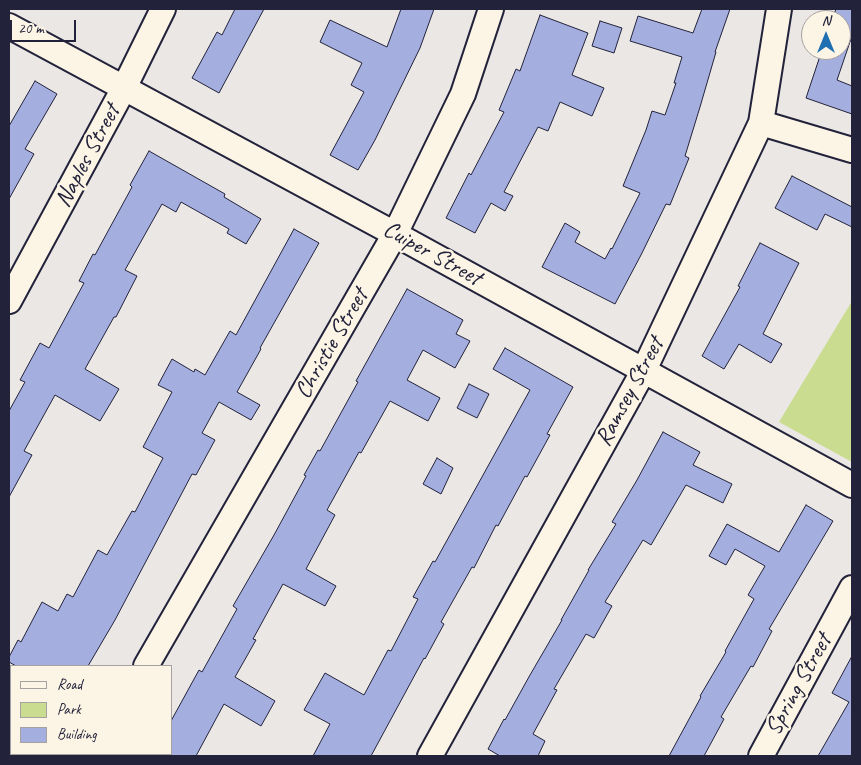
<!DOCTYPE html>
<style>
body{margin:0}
#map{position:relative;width:861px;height:765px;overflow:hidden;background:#ebe7e4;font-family:Caveat,sans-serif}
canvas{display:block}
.frame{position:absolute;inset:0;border:10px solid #22223b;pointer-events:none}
.legend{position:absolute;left:10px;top:665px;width:162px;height:90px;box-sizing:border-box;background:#fcf5e5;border:1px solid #a5a1a1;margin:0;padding:6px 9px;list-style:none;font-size:15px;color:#22223b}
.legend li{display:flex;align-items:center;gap:10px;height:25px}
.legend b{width:25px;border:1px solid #a5a1a1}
.north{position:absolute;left:801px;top:10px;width:50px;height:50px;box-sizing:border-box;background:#fcf5e5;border:1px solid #a5a1a1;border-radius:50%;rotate:0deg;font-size:14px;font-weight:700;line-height:20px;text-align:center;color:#22223b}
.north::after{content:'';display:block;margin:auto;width:18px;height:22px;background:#1f6fb2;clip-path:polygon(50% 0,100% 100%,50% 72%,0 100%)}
.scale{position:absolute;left:10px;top:20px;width:66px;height:22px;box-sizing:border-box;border:2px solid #22223b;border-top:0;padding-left:6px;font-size:15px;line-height:18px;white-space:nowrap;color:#22223b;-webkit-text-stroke:4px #fcf5e5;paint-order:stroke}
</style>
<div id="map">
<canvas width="861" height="765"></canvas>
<div class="frame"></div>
<ul class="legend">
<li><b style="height:6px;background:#fcf5e5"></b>Road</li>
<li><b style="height:14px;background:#cadc90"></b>Park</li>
<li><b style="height:14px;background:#a5afdf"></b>Building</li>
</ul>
<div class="north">N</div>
<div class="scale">20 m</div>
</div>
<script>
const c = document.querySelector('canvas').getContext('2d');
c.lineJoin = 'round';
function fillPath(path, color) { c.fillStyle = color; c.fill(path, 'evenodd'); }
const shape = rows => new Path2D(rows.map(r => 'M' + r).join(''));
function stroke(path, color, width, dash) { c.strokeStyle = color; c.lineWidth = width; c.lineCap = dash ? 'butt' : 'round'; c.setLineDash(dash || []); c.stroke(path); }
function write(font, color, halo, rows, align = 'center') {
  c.font = font + ' Caveat,sans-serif'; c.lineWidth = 5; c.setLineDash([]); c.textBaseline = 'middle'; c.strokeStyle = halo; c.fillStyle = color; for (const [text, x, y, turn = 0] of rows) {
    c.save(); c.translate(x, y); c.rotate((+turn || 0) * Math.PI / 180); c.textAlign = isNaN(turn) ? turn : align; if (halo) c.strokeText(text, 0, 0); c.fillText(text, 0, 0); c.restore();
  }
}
fillPath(shape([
 [852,301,852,462,779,422]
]), '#cadc90');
const building = shape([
 [235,9,264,9,219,93,192,78,217,32,222,35,235,9],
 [401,9,434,9,420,48,375,140,358,170,330,155,364,92,351,85,362,63,320,42,330,20,387,47,401,9],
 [702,9,730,9,715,52,716,52,700,107,685,156,689,158,670,205,666,204,641,255,615,304,542,267,565,223,580,232,575,242,605,259,611,248,612,249,640,193,623,186,646,130,652,111,665,115,676,83,674,83,682,57,630,41,638,16,693,33,702,9],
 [836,9,852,9,852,36,837,80,852,86,852,114,806,98,822,50,841,50,841,20,832,20,836,9],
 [540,15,588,33,572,75,604,88,592,116,560,102,548,131,538,127,504,192,513,196,505,211,491,203,475,233,446,218,469,173,471,175,504,112,499,110,516,69,520,71,540,15],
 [600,21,622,28,614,53,592,46,600,21],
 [35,81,57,94,25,149,34,154,9,199,9,126,35,81],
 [149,151,225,194,224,197,261,219,246,244,227,233,229,229,181,202,176,212,162,204,125,270,137,276,116,317,114,317,85,369,119,389,100,421,55,395,24,451,32,455,9,497,9,411,25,382,20,380,40,343,49,348,84,283,79,281,93,254,95,255,132,187,130,185,149,151],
 [792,176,852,207,852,227,825,214,817,230,775,208,792,176],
 [294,229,319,243,260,348,261,349,237,392,260,405,251,420,219,402,202,433,215,440,196,475,192,474,115,620,88,666,16,666,9,662,9,657,18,640,21,642,42,602,58,611,67,594,73,597,98,550,107,555,132,511,135,512,163,458,143,447,172,392,158,385,172,359,194,372,195,369,205,375,230,331,236,335,294,229],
 [760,243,799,263,763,334,782,344,771,363,739,344,724,369,702,356,740,287,738,286,760,243],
 [407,289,463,320,456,334,470,341,455,368,423,350,407,380,440,398,428,421,390,401,361,453,359,452,327,510,335,515,306,569,336,586,325,606,283,584,253,639,256,640,235,677,275,701,261,726,224,704,196,756,171,756,171,721,199,670,202,672,237,609,233,606,274,535,306,476,304,475,318,450,320,451,358,382,356,381,407,289],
 [505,348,573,387,547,434,550,435,527,477,525,476,498,526,496,525,474,568,472,567,441,622,444,624,425,659,424,658,371,756,313,756,330,724,304,710,325,673,364,695,388,650,391,651,418,599,413,597,433,561,435,562,530,390,493,369,505,348],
 [469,384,489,394,477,418,457,408,469,384],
 [663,432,700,452,693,465,732,484,723,503,686,485,651,545,643,540,605,602,612,606,594,638,586,634,554,689,557,690,533,734,545,741,538,756,500,756,488,749,504,719,505,720,530,675,562,620,561,620,589,570,588,570,616,524,612,522,637,480,663,432],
 [437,458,453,468,441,494,423,484,437,458],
 [806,505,833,521,769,629,772,631,753,667,751,666,721,717,724,719,704,756,669,756,701,697,700,696,726,652,725,651,754,599,748,595,765,566,735,549,726,565,709,556,727,524,779,552,806,505],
 [852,656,852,756,818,756,849,702,832,693,852,656]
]);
fillPath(building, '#a5afdf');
stroke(building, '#22223b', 1);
const minor = shape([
 [9,26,395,234,852,485],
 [761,123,852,150],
 [9,301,124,88,163,9],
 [146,666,395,234,463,94,491,9],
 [12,754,16,756],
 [94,756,96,754],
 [430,756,644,370,761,123,779,9],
 [761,756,852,588]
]);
stroke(minor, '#22223b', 28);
stroke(minor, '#fcf5e5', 24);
write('24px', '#22223b', '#fcf5e5', [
 ["Naples Street",88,156,-62],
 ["Cuiper Street",432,254,29],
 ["Christie Street",332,344,-60],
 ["Ramsey Street",630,392,-62],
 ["Spring Street",799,685,-61]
]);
</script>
